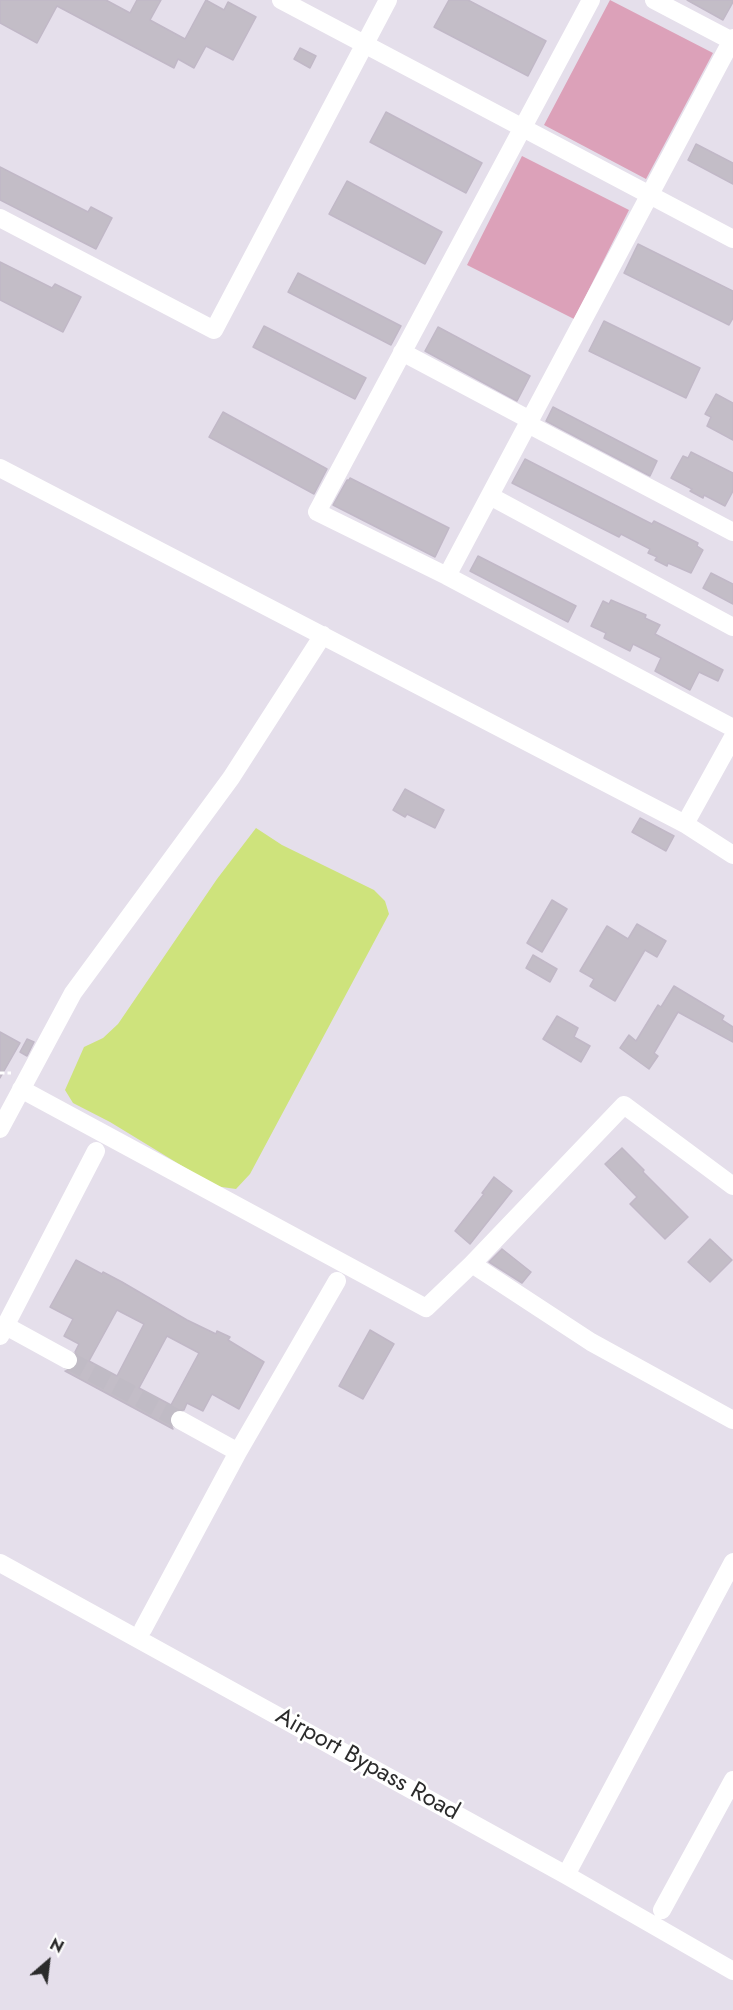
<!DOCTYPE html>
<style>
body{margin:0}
#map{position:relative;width:733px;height:2010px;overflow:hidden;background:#e5dfeb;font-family:Jost,sans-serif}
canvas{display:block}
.north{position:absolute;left:18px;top:1932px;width:60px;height:60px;-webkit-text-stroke:4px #fff;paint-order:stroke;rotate:28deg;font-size:16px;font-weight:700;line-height:24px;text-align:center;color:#2b2b2b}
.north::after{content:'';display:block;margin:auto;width:21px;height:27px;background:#2b2b2b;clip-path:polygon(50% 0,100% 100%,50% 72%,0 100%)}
</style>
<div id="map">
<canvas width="733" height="2010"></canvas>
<div class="north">N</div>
</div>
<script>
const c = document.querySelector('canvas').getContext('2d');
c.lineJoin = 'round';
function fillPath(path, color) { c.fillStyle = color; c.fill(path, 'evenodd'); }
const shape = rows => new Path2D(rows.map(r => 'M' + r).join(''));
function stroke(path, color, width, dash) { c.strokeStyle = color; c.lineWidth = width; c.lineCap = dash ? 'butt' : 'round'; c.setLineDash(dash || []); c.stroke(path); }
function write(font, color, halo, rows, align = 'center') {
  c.font = font + ' Jost,sans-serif'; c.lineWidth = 5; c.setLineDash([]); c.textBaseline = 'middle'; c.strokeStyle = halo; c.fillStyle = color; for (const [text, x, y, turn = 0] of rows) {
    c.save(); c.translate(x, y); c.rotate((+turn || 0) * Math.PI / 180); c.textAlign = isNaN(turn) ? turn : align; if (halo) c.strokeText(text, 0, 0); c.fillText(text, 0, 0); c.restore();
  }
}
fillPath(shape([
 [610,0,713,53,646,179,544,125],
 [522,156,629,210,574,319,467,265]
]), '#dca1b9');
fillPath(shape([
 [256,828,282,845,374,890,385,901,389,914,250,1174,236,1189,215,1186,110,1122,73,1103,65,1090,84,1047,103,1038,118,1024,217,879]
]), '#cee37c');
const building = shape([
 [0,0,106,0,130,13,137,0,161,0,150,20,185,39,206,0,224,10,228,2,256,17,233,60,206,46,194,68,178,59,174,68,57,6,37,43,0,23,0,0],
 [449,0,468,0,546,41,528,76,434,27,449,0],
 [687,0,733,0,733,2,723,20,687,0],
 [300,48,316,56,310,68,294,59,300,48],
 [386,112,482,163,466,193,370,142,386,112],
 [696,144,733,163,733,184,688,160,696,144],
 [0,167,88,212,91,207,112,218,96,249,0,200,0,167],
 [347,181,442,232,425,264,329,214,347,181],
 [638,244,733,291,733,318,729,325,624,273,638,244],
 [0,262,52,288,55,284,81,297,63,332,0,300,0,262],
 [298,273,401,326,391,345,288,292,298,273],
 [604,321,700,368,686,398,589,351,604,321],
 [264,326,366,378,355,399,253,347,264,326],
 [438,327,530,376,517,401,425,351,438,327],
 [716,394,733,403,733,440,707,426,711,417,705,414,716,394],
 [553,407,657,461,650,476,546,421,553,407],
 [223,412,327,469,314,494,209,437,223,412],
 [691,452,733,473,733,491,725,506,704,495,703,498,690,491,692,489,671,478,683,456,688,458,691,452],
 [525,459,646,521,652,524,654,521,698,543,697,546,703,550,691,573,668,563,667,566,655,560,657,557,648,553,650,549,621,534,619,537,512,483,525,459],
 [350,478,449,528,435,557,333,505,347,480,349,480,350,478],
 [478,556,576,606,568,622,470,571,478,556],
 [711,573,733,584,733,604,703,588,711,573],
 [611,600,646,615,645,618,660,625,655,634,723,670,718,681,699,672,690,690,655,671,661,658,633,644,630,651,604,638,606,633,591,626,603,601,609,604,611,600],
 [405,789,444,810,435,828,407,814,405,817,393,810,405,789],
 [640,818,674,836,666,851,632,832,640,818],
 [552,900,567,909,542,952,527,943,552,900],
 [637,924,666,941,657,957,645,950,615,1001,590,986,594,979,580,971,607,926,628,939,637,924],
 [533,955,557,969,550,982,526,968,533,955],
 [674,986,724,1016,722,1020,733,1027,733,1042,678,1012,654,1053,658,1056,649,1069,620,1048,629,1035,636,1041,658,1005,661,1007,674,986],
 [557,1016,578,1028,574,1037,590,1046,581,1062,543,1039,557,1016],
 [0,1032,20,1043,0,1078,0,1032],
 [27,1039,34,1042,27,1056,20,1052,27,1039],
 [622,1148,644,1170,643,1172,688,1217,665,1239,630,1204,637,1197,605,1164,622,1148],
 [494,1177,512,1191,470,1244,455,1231,484,1194,482,1193,494,1177],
 [710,1239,732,1260,710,1282,688,1262,710,1239],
 [502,1249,531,1272,522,1283,489,1262,502,1249],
 [76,1260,102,1274,103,1272,122,1282,187,1320,216,1334,217,1331,230,1337,228,1340,264,1362,239,1409,212,1394,203,1411,187,1403,184,1410,174,1411,169,1420,173,1429,65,1371,73,1370,78,1365,79,1359,75,1352,79,1344,64,1336,73,1319,50,1307,76,1260],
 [117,1310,144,1324,117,1376,89,1361,117,1310],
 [167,1336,199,1353,171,1405,139,1388,167,1336],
 [370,1330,394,1344,363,1399,339,1386,370,1330]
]);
fillPath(building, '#c3bdc7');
stroke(building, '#c1b8c7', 1.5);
stroke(shape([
 [68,1360,180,1420]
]), '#c0bbc5', 18, [18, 9]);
stroke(shape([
 [0,1073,11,1073]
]), '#fff', 3, [4.5, 3]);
stroke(shape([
 [281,0,733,239],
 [591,0,317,512,447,576,733,728],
 [654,0,732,41],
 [0,218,214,330,388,0],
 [402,352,530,420],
 [528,424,733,532],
 [0,468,685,824,733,855],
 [490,496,733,627],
 [447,576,733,38],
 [685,824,733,737],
 [21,1089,426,1308,472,1264,591,1342,733,1420],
 [0,1129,73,993,231,778,323,635],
 [472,1264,624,1105,733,1186],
 [6,1326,68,1360],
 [0,1336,96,1151],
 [180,1420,238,1452],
 [0,1563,566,1875,733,1971],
 [143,1629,238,1452,337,1281],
 [566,1875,733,1562],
 [662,1910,733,1780]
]), '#fff', 18);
write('24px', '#2b2b2b', '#fff', [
 ["Airport Bypass Road",367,1765,29]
]);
</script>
